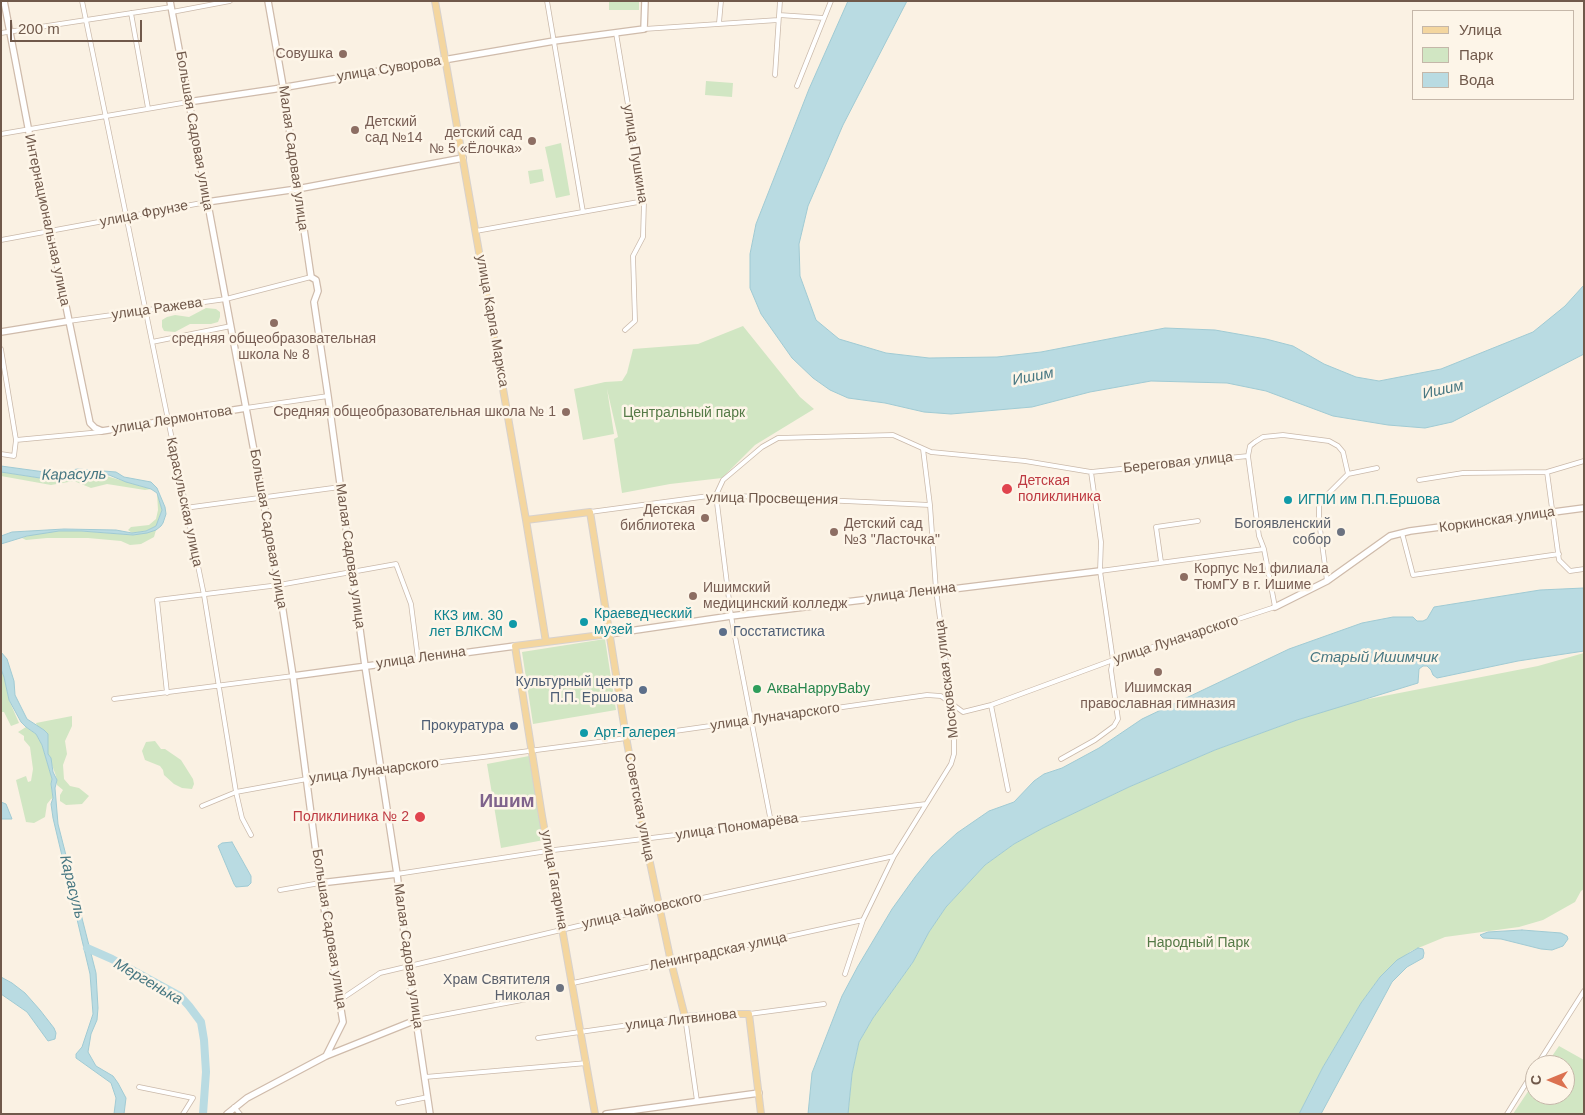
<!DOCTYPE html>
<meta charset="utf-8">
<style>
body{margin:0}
#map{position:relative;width:1585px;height:1115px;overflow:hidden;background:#faf1e3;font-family:Helvetica,sans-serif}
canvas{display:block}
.frame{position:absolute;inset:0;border:2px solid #70594b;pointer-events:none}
.legend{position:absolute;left:1412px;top:10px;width:162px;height:90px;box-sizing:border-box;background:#fdf5e8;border:1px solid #c5b7a9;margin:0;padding:6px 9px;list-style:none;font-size:15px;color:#70594b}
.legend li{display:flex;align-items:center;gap:10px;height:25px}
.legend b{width:25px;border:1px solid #c5b7a9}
.north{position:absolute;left:1525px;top:1055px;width:50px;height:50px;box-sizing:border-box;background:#fdf5e8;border:1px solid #c5b7a9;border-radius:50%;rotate:270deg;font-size:14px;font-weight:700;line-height:20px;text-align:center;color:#70594b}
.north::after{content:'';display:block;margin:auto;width:18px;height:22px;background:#db7150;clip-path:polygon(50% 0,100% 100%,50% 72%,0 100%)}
.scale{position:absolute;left:10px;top:20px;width:132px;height:22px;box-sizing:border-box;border:2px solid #70594b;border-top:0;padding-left:6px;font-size:15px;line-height:18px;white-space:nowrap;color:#70594b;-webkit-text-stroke:4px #fdf5e8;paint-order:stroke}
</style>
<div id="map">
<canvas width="1585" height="1115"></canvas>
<div class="frame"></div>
<ul class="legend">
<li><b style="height:6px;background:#f4d69f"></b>Улица</li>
<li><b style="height:14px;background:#d1e6c3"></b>Парк</li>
<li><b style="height:14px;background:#b9dbe2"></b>Вода</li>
</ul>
<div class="north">С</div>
<div class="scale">200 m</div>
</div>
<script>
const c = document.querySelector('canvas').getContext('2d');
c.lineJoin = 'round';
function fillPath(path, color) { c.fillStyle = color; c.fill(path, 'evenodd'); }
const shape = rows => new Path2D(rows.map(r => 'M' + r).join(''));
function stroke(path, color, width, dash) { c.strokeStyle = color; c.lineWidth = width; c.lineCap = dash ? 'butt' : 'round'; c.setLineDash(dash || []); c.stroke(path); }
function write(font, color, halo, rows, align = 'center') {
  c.font = font + ' Helvetica,sans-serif'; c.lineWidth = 5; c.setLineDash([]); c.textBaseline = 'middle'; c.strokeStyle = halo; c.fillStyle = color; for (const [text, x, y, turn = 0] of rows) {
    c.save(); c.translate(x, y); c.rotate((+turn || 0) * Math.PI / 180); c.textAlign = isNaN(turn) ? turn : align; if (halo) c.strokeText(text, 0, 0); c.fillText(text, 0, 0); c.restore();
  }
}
fillPath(shape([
 [609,1,639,1,639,10,609,10],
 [706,81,733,83,732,97,705,95],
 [561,143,570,195,556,198,545,147],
 [542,169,544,181,530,184,528,171],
 [206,308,216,309,220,312,220,317,218,322,211,324,190,324,175,332,164,331,162,327,162,320,167,317,175,315,189,317],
 [743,326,800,397,814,409,755,445,722,478,670,484,622,493,614,439,618,437,607,389,614,434,583,440,574,389,605,382,622,381,627,373,633,349,698,344],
 [1,472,40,478,96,473,151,489,145,490,107,484,91,488,74,481,51,485,1,476],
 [157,493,162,510,156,526,146,531,132,533,128,530,131,527,149,525,156,519,158,510],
 [156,530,154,537,141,544,130,545,121,541,88,538,47,538,26,540,22,538,33,534,59,531,81,531,133,535],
 [605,639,616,710,533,724,522,652],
 [1584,653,1584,889,1581,891,1575,902,1543,920,1519,927,1445,937,1411,951,1380,977,1361,1003,1323,1067,1299,1114,848,1114,852,1074,859,1042,873,1018,913,962,929,932,946,907,985,865,1014,844,1043,828,1129,787,1215,750,1297,720,1353,702,1538,666],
 [1,669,4,676,9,700,19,723,11,726,4,712,1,712],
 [72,716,72,726,65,741,67,754,63,765,64,779,70,786,79,788,89,796,82,804,66,805,60,801,60,795,63,790,57,785,56,776,48,754,48,734,44,730,37,726,36,723],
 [26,727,36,734,42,745,52,779,51,784,53,798,51,799,47,804,45,817,34,823,26,822,16,780,26,776,28,782,31,781,33,769,30,747,24,740,24,736,18,732],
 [155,741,161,749,165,749,181,760,193,779,194,784,192,789,182,788,174,784,164,775,163,770,160,766,145,760,142,751,146,742],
 [529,756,544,840,501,848,487,764],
 [1559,1046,1584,1060,1584,1114,1513,1114,1535,1081,1535,1095,1565,1095,1565,1065,1546,1065]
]), '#d1e6c3');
const water = shape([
 [848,1,907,1,843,125,808,206,799,244,800,276,816,320,839,339,886,353,929,358,997,357,1041,352,1165,328,1215,330,1266,339,1293,346,1324,364,1356,377,1379,381,1441,369,1533,332,1565,306,1584,285,1584,354,1452,422,1425,428,1388,425,1333,416,1266,391,1227,383,1151,381,1090,392,1032,407,951,414,924,412,885,403,848,398,830,390,813,378,792,358,761,314,750,288,750,254,756,224,809,89,848,1],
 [1,466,52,473,78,469,116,472,124,477,151,482,157,488,165,507,166,514,163,523,161,526,156,530,147,533,133,535,81,531,59,531,27,536,1,544,1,536,12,532,64,529,116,530,132,533,146,531,156,526,162,510,157,493,151,489,126,482,109,475,96,473,40,478,1,472,1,466],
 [1584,588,1584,651,1518,661,1442,677,1437,678,1433,675,1431,670,1427,666,1423,666,1419,669,1418,683,1297,720,1215,750,1129,787,1043,828,1014,844,985,865,946,907,929,932,913,962,873,1018,859,1042,852,1074,848,1114,808,1114,812,1073,842,996,858,966,892,909,915,877,932,856,957,833,989,811,1014,802,1034,781,1044,774,1062,768,1099,748,1142,719,1289,649,1362,623,1393,617,1413,617,1417,621,1423,621,1427,619,1434,607,1540,590,1584,588],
 [1,652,7,659,14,681,15,695,27,719,44,730,48,734,48,754,51,758,53,772,57,780,55,788,58,824,96,973,98,1008,97,1020,91,1034,88,1052,96,1066,113,1076,118,1083,126,1098,124,1114,114,1114,116,1098,111,1083,76,1058,76,1054,82,1047,93,1014,90,974,53,818,51,804,53,798,51,784,52,779,42,745,36,734,26,727,21,722,9,700,4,677,1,669,1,652],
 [1,802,6,804,12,819,1,819,1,802],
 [232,842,251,876,251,883,248,886,236,887,234,884,218,846,222,843,232,842],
 [1522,930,1561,933,1567,936,1568,939,1563,946,1552,950,1541,949,1501,939,1483,938,1480,935,1488,932,1522,930],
 [1418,948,1423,949,1424,953,1423,958,1407,967,1392,982,1321,1114,1299,1114,1323,1067,1361,1003,1380,977,1397,960,1418,948],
 [1,977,12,983,25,993,40,1010,54,1028,56,1033,55,1039,48,1041,27,1012,1,994,1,977]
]);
fillPath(water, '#b9dbe2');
stroke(water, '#a0cad3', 1);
stroke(shape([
 [87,948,112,959,180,996,189,1006,201,1022,204,1040,206,1072,203,1114]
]), '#b9dbe2', 8);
const street = shape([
 [82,1,204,595,236,792,202,806],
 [547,1,583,212],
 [172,12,230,1],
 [131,13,148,108],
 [779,15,824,18],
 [719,23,721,1],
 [644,29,778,20],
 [1,33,171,7],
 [616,33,644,201,643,237,633,256,635,321,625,330],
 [775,75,780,1],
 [797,86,831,1],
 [1,134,188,102],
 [476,231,644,201],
 [1,240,207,202],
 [69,321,226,299,311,277],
 [152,342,231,326],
 [1,349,16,440,14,456,1,454],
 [246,408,328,396],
 [16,440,101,432],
 [1547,472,1559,560,1570,571,1584,569],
 [1419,480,1463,473,1547,472,1584,461],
 [185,508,340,487],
 [590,512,716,495,930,505],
 [1402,533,1413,575,1559,554],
 [1161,562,1156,527,1198,521],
 [1100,571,1264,549],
 [1327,581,1319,521,1319,503,1348,474],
 [167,693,157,600,279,585,396,564,411,604,418,659],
 [114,699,293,676],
 [991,705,1008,790],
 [1061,759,1095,740,1114,726,1118,719,1111,670,1113,660,1100,571,1101,542,1091,472],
 [771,822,731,616,716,495,723,480,762,447,778,438,893,435,931,452,1025,461,1091,472,1248,456],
 [251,835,242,818,236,792,307,779,382,769,483,757,598,742,927,695,941,696,963,712,991,705,1113,660,1275,607,1264,549,1259,536,1248,456,1250,446,1255,442,1263,437,1283,435,1329,441,1338,446,1343,452,1348,474,1377,468],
 [397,874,554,850,926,804],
 [280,890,320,883],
 [845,974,863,920,894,856,951,764,954,754,954,720,936,590,930,505,923,449],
 [573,983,863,920],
 [340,1000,380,973,620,916,894,856],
 [749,1014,824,1004],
 [416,1020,538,997],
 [538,1038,685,1017,697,1101],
 [1537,1065,1584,991],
 [425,1077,587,1063],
 [139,1087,193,1098,183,1114],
 [398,1103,428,1097],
 [234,1107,240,1114],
 [1507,1114,1535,1069]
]);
const secondary = shape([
 [4,1,48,232,54,248,90,423,95,428,102,431,246,408],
 [170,1,246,408,279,585,293,676,320,883,343,1022,326,1056],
 [268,1,283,86,311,277,316,280,318,291,314,302,328,396,365,666,397,874,408,966,430,1114],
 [188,102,275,89,554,41,644,29,645,1],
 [207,202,297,189,463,158],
 [1,332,69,321],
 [1275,607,1327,581,1390,536,1410,531,1584,508],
 [609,634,731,616,1100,571],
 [293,676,515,646],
 [320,883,397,874],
 [227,1114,247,1098,326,1056,416,1020],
 [606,1114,759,1093]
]);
const primary = shape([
 [435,1,526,520,546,642],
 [526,520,590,512,626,737,645,839,671,962,685,1017,725,1014,749,1014,761,1114],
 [595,1114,542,816,515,646,609,634]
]);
stroke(street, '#cab9aa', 5.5);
stroke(secondary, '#cfbbab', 8);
stroke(primary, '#d7d1cd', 8);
stroke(street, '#fff', 4);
stroke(secondary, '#fff', 5.5);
stroke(primary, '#f4d69f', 6);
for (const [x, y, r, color] of [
 [343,54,5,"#8d6e63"],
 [355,130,5,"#8d6e63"],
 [532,141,5,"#8d6e63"],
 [274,323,5,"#8d6e63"],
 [566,412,5,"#8d6e63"],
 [1007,489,6,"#e0444e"],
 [1288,500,5,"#0f9aa8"],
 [705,518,5,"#8d6e63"],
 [834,532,5,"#8d6e63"],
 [1341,532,5,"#6b7280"],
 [1184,577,5,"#8d6e63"],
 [693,596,5,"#8d6e63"],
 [584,622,5,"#0f9aa8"],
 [513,624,5,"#0f9aa8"],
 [723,632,5,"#5c6f8a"],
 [1158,672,5,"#8d6e63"],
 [757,689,5,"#2e9e5b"],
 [643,690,5,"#5c6f8a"],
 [514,726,5,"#5c6f8a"],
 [584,733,5,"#0f9aa8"],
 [420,817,6,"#e0444e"],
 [560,988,5,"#6b7280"]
]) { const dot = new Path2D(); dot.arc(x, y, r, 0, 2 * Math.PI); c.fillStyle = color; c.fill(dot); stroke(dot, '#fdf5e8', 2); }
write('14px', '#785e54', '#fdf5e8', [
 ["Совушка",333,54],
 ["Детский",365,122,"left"],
 ["сад №14",365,138,"left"],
 ["детский сад",522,133],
 ["№ 5 «Ёлочка»",522,149],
 ["средняя общеобразовательная",274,339,"center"],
 ["школа № 8",274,355,"center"],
 ["Средняя общеобразовательная школа № 1",556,412],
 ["Детская",695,510],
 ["библиотека",695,526],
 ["Детский сад",844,524,"left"],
 ["№3 \"Ласточка\"",844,540,"left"],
 ["Корпус №1 филиала",1194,569,"left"],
 ["ТюмГУ в г. Ишиме",1194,585,"left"],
 ["Ишимский",703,588,"left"],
 ["медицинский колледж",703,604,"left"],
 ["Ишимская",1158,688,"center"],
 ["православная гимназия",1158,704,"center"]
], 'right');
write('14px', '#70594b', '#fdf5e8', [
 ["улица Суворова",389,69,-9],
 ["Большая Садовая улица",194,131,80],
 ["улица Пушкина",635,154,81],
 ["Малая Садовая улица",293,158,82],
 ["улица Фрунзе",144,214,-11],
 ["Интернациональная улица",47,220,78],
 ["улица Ражева",157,309,-8],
 ["улица Карла Маркса",492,321,80],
 ["улица Лермонтова",172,420,-9],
 ["Береговая улица",1178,463,-6],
 ["улица Просвещения",772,499,1],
 ["Карасульская улица",184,502,78],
 ["Коркинская улица",1497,520,-8],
 ["Большая Садовая улица",268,529,80],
 ["Малая Садовая улица",350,556,82],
 ["улица Ленина",911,593,-7],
 ["улица Луначарского",1176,640,-18],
 ["улица Ленина",421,658,-8],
 ["Московская улица",947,679,-97],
 ["улица Луначарского",775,717,-8],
 ["улица Луначарского",374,771,-7],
 ["Советская улица",639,807,79],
 ["улица Пономарёва",737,827,-8],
 ["улица Гагарина",554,880,80],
 ["улица Чайковского",642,911,-13],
 ["Большая Садовая улица",329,929,81],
 ["Ленинградская улица",718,952,-12],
 ["Малая Садовая улица",408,956,82],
 ["улица Литвинова",681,1020,-6]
]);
write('14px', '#557a47', '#fdf5e8', [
 ["Центральный парк",684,413],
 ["Народный Парк",1198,943]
]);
write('14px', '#be3a42', '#fdf5e8', [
 ["Детская",1018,481],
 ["поликлиника",1018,497],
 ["Поликлиника № 2",409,817,"right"]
], 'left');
write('14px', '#0d838f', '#fdf5e8', [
 ["ИГПИ им П.П.Ершова",1298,500],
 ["Краеведческий",594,614],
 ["музей",594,630],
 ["ККЗ им. 30",503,616,"right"],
 ["лет ВЛКСМ",503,632,"right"],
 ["Арт-Галерея",594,733]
], 'left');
write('14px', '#5b616d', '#fdf5e8', [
 ["Богоявленский",1331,524],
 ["собор",1331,540],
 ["Храм Святителя",550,980],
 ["Николая",550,996]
], 'right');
write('14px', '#4e5e75', '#fdf5e8', [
 ["Госстатистика",733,632,"left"],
 ["Культурный центр",633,682],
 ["П.П. Ершова",633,698],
 ["Прокуратура",504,726]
], 'right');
write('14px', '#27864d', '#fdf5e8', [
 ["АкваHappyBaby",767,689]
], 'left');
write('italic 15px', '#477782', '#fdf5e8', [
 ["Ишим",1033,377,-11],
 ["Ишим",1443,390,-12],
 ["Карасуль",74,475,-1],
 ["Старый Ишимчик",1374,658],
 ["Карасуль",72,887,76],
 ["Мергенька",148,982,30]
]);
write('bold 19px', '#7f638c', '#fdf5e8', [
 ["Ишим",507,802]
]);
</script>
